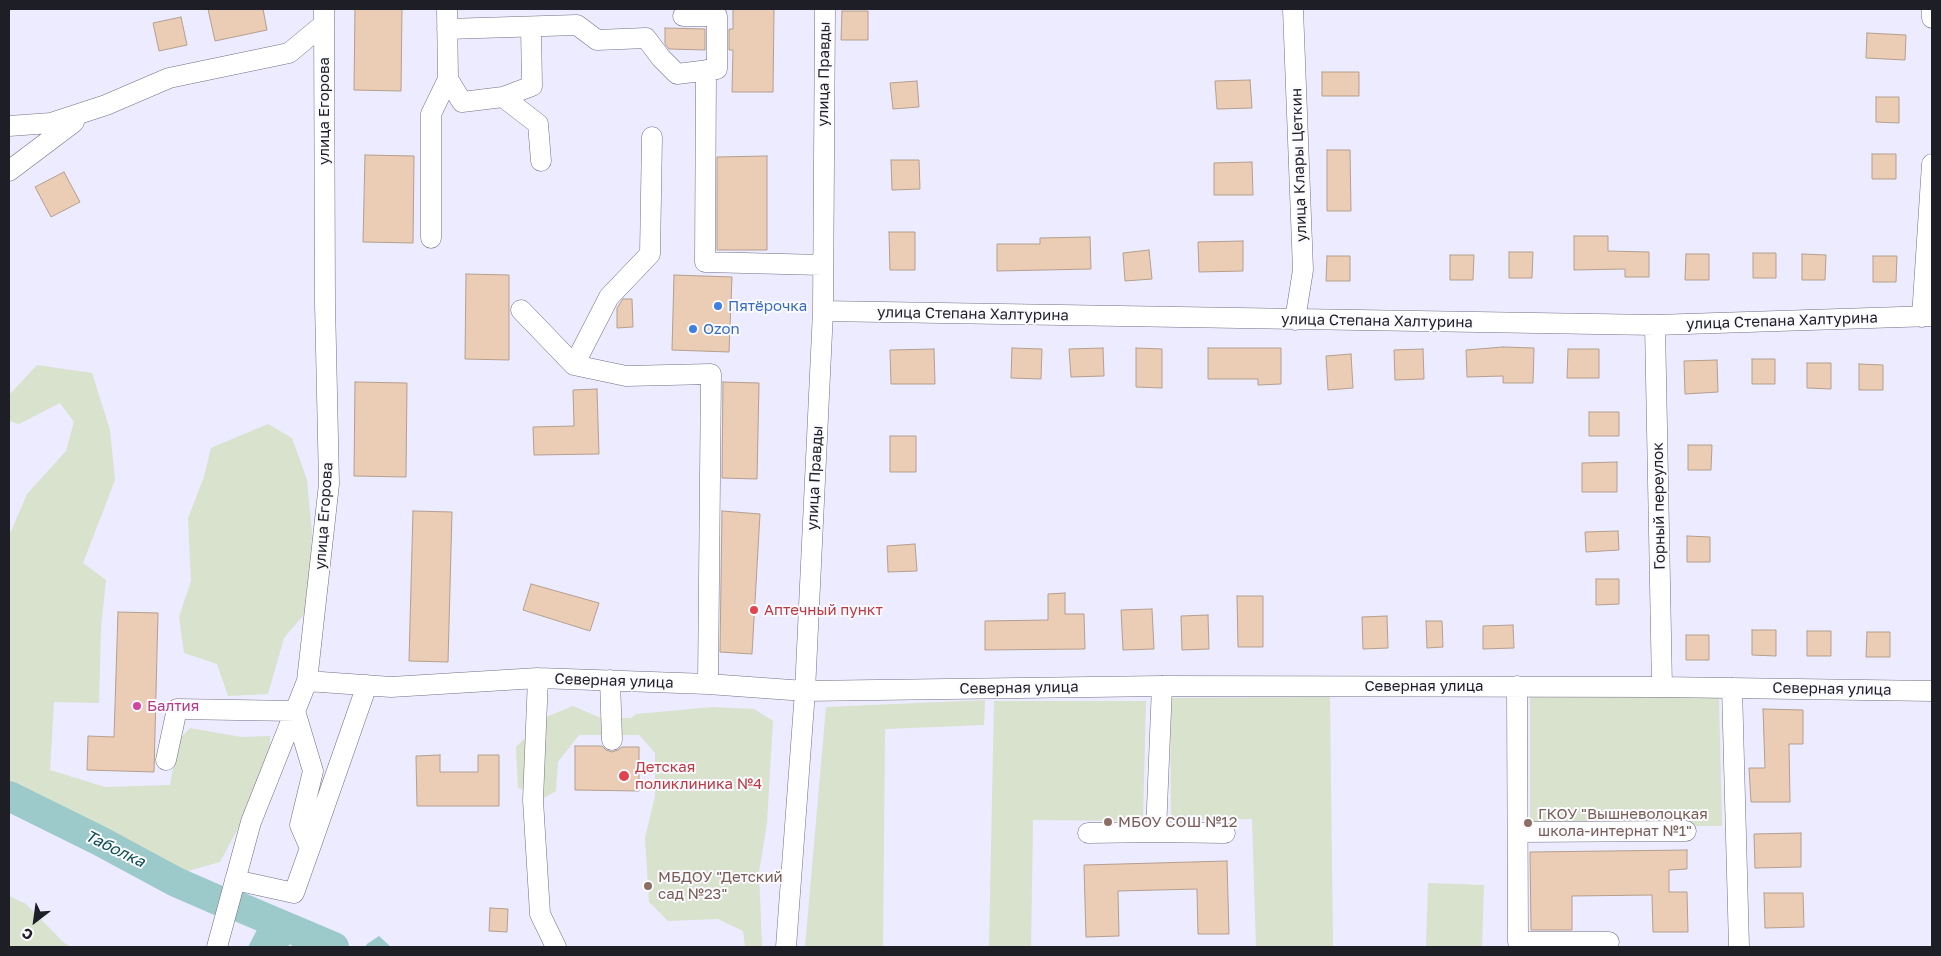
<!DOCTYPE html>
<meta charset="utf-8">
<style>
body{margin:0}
#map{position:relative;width:1941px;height:956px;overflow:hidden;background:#ecebff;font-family:"Golos Text",sans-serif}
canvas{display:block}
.frame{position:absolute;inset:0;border:10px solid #1e1e26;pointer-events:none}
.north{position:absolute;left:10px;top:896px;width:50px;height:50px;-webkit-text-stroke:4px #fafaff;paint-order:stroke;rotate:210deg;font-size:14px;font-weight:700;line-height:20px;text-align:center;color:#1e1e26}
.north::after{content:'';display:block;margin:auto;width:18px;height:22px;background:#1e1e26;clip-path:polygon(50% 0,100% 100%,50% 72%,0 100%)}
</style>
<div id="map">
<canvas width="1941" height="956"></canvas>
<div class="frame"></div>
<div class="north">С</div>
</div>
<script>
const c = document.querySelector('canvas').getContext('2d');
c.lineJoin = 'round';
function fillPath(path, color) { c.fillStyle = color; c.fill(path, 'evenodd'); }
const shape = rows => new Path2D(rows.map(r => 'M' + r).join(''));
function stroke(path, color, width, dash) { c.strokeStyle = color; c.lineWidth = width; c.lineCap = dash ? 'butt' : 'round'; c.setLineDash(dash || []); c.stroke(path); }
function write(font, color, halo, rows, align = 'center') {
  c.font = font + ' "Golos Text",sans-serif'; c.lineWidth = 4; c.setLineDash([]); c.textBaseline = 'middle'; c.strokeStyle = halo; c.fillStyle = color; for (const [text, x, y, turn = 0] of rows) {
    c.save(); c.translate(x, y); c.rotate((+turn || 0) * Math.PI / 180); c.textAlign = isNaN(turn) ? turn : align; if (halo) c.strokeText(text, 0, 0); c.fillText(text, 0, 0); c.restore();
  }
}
fillPath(shape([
 [37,365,92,373,110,430,115,480,83,563,106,580,101,627,99,703,54,702,50,770,105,787,170,785,178,741,190,728,241,737,270,736,270,758,255,797,220,862,181,873,9,782,9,536,27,494,66,451,74,422,60,403,19,424,9,421,9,395],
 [268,424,292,438,307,480,312,533,307,611,284,638,268,694,228,696,217,664,184,653,179,617,191,581,188,518,204,477,211,448],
 [1530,695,1719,697,1722,826,1530,825],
 [1330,697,1333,947,1256,947,1252,819,1171,820,1170,698],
 [985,700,984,725,885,729,883,947,805,947,826,707],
 [994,701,1146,701,1143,821,1033,820,1031,947,989,947],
 [573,706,601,718,631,718,636,714,713,707,754,709,773,721,767,823,759,872,762,947,745,947,743,931,718,919,668,921,649,902,645,838,655,796,655,753,639,735,579,735,558,762,556,791,544,798,518,788,516,747,546,717],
 [1428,883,1484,885,1482,947,1426,947],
 [9,896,26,904,63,942,71,947,9,947]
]), '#d8e2cd');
fillPath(shape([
 [275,913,288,920,290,943,288,947,248,947,261,922],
 [379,936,391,947,365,947,367,944]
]), '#9ccaca');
stroke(shape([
 [9,796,100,841,176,882,222,902],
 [237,906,334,947]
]), '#9ccaca', 30);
const building = shape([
 [208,9,263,9,267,30,215,41,208,9],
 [355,9,402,9,401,91,354,90,355,9],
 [733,9,774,9,773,92,732,92,733,50,729,50,729,29,733,29,733,9],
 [842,11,868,11,868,40,841,40,842,11],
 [181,17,187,45,159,51,153,23,181,17],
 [665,28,705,29,705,50,669,49,665,44,665,28],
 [1867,33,1906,35,1905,60,1866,58,1867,33],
 [1322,72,1359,72,1359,96,1322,96,1322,72],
 [1250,80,1252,108,1217,109,1215,81,1250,80],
 [917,81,919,107,893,109,890,83,917,81],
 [1876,97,1899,97,1899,123,1876,122,1876,97],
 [1327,150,1350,150,1351,211,1327,211,1327,150],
 [1872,154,1896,154,1896,179,1872,179,1872,154],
 [365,155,414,156,413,243,363,242,365,155],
 [767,156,767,250,717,250,717,157,767,156],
 [891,160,919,160,920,189,892,190,891,160],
 [1252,162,1253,195,1214,195,1214,163,1252,162],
 [64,172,80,202,51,217,35,187,64,172],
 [889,232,915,232,915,270,890,270,889,232],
 [1574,236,1608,236,1608,251,1649,252,1649,277,1625,277,1625,269,1574,270,1574,236],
 [1090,237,1091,269,997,271,997,244,1040,244,1040,238,1090,237],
 [1243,241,1243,271,1199,272,1198,242,1243,241],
 [1149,250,1152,279,1125,281,1123,253,1149,250],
 [1509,252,1533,252,1532,278,1509,278,1509,252],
 [1753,253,1776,253,1776,278,1753,278,1753,253],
 [1686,254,1709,254,1709,280,1685,280,1686,254],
 [1802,254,1826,255,1825,280,1802,280,1802,254],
 [1450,255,1474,255,1473,280,1450,280,1450,255],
 [1327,256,1350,256,1350,281,1326,281,1327,256],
 [1873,256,1897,256,1896,282,1873,282,1873,256],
 [466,274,509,275,509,360,465,359,466,274],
 [674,275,732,277,729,352,672,350,674,275],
 [623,299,632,299,633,327,617,328,617,308,623,299],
 [1503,347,1534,348,1533,383,1503,383,1503,376,1467,377,1466,350,1503,347],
 [1012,348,1042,349,1041,379,1011,378,1012,348],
 [1103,348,1104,376,1071,377,1069,349,1103,348],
 [1136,348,1162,349,1162,388,1136,387,1136,348],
 [1208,348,1281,348,1281,384,1258,385,1258,379,1208,379,1208,348],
 [934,349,935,384,891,384,890,350,934,349],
 [1423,349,1424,379,1395,380,1394,350,1423,349],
 [1568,349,1599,349,1599,378,1567,378,1568,349],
 [1351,354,1353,388,1328,390,1326,356,1351,354],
 [1752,359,1775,359,1775,384,1752,384,1752,359],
 [1717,360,1718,392,1685,394,1684,361,1717,360],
 [1807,363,1831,363,1831,389,1807,388,1807,363],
 [1859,364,1883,365,1883,390,1859,390,1859,364],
 [355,382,407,383,406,477,354,476,355,382],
 [723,382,759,383,757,479,722,478,723,382],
 [597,389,599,454,534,455,533,427,574,426,573,390,597,389],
 [1589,412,1619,412,1619,436,1589,436,1589,412],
 [890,436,916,436,916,472,890,472,890,436],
 [1688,445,1712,445,1711,470,1688,470,1688,445],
 [1617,462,1617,492,1582,492,1582,463,1617,462],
 [413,511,452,512,448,662,409,661,413,511],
 [722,511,760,514,752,654,720,652,722,511],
 [1618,531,1619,550,1586,552,1585,532,1618,531],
 [1687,536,1710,537,1710,562,1687,562,1687,536],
 [915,544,917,571,888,572,887,546,915,544],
 [1596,579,1619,579,1619,604,1596,605,1596,579],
 [531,584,599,603,590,631,523,610,531,584],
 [1065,593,1065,614,1084,614,1085,649,985,650,985,621,1048,620,1048,594,1065,593],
 [1237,596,1263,596,1263,647,1238,647,1237,596],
 [1152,609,1154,649,1123,650,1121,610,1152,609],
 [118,612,158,613,154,772,87,770,88,736,114,737,118,612],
 [1208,615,1209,649,1182,650,1181,616,1208,615],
 [1387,616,1388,648,1363,649,1362,617,1387,616],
 [1426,621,1442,621,1443,647,1427,648,1426,621],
 [1513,625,1514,648,1483,649,1483,626,1513,625],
 [1752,630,1776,630,1776,656,1752,655,1752,630],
 [1807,631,1831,631,1831,656,1807,656,1807,631],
 [1867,632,1890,632,1890,657,1866,657,1867,632],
 [1686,635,1709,635,1709,660,1686,660,1686,635],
 [1763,709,1803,710,1803,744,1789,744,1790,802,1751,802,1749,768,1765,768,1763,709],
 [575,746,602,746,606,750,612,752,618,750,622,747,639,747,639,791,575,790,575,746],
 [440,755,440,772,478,772,478,755,499,755,499,806,417,806,416,756,440,755],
 [1801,833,1801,867,1755,868,1754,834,1801,833],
 [1687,850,1687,869,1669,870,1669,892,1687,892,1688,932,1653,932,1652,895,1572,896,1572,930,1531,930,1530,852,1687,850],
 [1227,861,1229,934,1198,934,1197,889,1118,891,1119,936,1086,937,1084,865,1227,861],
 [1764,893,1803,893,1804,927,1765,928,1764,893],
 [490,908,508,909,507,932,489,931,490,908]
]);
fillPath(building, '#ebccb4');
stroke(building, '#b49f8f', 1);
const minor = shape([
 [447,9,448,79,462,102,503,97,538,124,541,161],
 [1293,9,1303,270,1295,320],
 [1932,9,1932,18],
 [447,29,577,25,597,40,646,38,661,58,677,74,717,69,717,16,683,16],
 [706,70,705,262,822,265],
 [503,97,532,86,531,27],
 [9,126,51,123,106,105,169,78,289,53,324,24],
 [9,171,74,122],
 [431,238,431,114,448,79],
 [521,310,574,365,626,376,711,374,708,684],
 [823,311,1655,325,1932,316],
 [1922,317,1932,164],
 [1655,325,1662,687],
 [574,365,609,297,650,254,652,137],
 [538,678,533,800,540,914,556,947],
 [610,680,612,740],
 [307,681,391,687,538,678,708,684,805,691,1162,686,1662,687,1932,691],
 [1517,686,1518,942,1609,942],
 [1732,688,1739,947],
 [166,760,177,709,295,711,313,771,300,825,310,848,294,893,235,880],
 [1156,832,1225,833],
 [1518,832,1686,831],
 [1088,833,1156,832,1162,686],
 [310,848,367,685],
 [217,947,251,822,307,681,329,484,325,303,324,9],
 [786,947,805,691,823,311,825,9]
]);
stroke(minor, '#716f85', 21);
stroke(minor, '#fff', 20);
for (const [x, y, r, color] of [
 [718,306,5,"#3f7fe0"],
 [693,329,5,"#3f7fe0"],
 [754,610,5,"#e0444e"],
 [137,706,5,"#d1479c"],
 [624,776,6,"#e0444e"],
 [1108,822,5,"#8d6e63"],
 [1528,823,5,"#8d6e63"],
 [648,886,5,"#8d6e63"]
]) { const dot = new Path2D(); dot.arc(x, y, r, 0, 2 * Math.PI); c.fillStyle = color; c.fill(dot); stroke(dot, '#fafaff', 2); }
write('15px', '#1e1e26', '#fafaff', [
 ["улица Правды",824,74,-89],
 ["улица Егорова",324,111,-90],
 ["улица Клары Цеткин",1299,165,-92],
 ["улица Степана Халтурина",973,314,1],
 ["улица Степана Халтурина",1377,321,1],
 ["улица Степана Халтурина",1782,321,-2],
 ["улица Правды",815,478,-87],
 ["Горный переулок",1659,506,-91],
 ["улица Егорова",324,516,-86],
 ["Северная улица",614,681,2],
 ["Северная улица",1424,686],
 ["Северная улица",1019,688,-1],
 ["Северная улица",1832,689,1]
]);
write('15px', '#366cbe', '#fafaff', [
 ["Пятёрочка",728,306],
 ["Ozon",703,329]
], 'left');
write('15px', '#be3a42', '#fafaff', [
 ["Аптечный пункт",764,610],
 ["Детская",635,767],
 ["поликлиника №4",635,784]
], 'left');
write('15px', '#b23c85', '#fafaff', [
 ["Балтия",147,706]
], 'left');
write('15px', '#785e54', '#fafaff', [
 ["ГКОУ \"Вышневолоцкая",1538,814],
 ["школа-интернат №1\"",1538,831],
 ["МБОУ СОШ №12",1118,822],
 ["МБДОУ \"Детский",658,877],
 ["сад №23\"",658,894]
], 'left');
write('italic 16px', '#0a4e4f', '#fafaff', [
 ["Таболка",115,849,26]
]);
</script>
